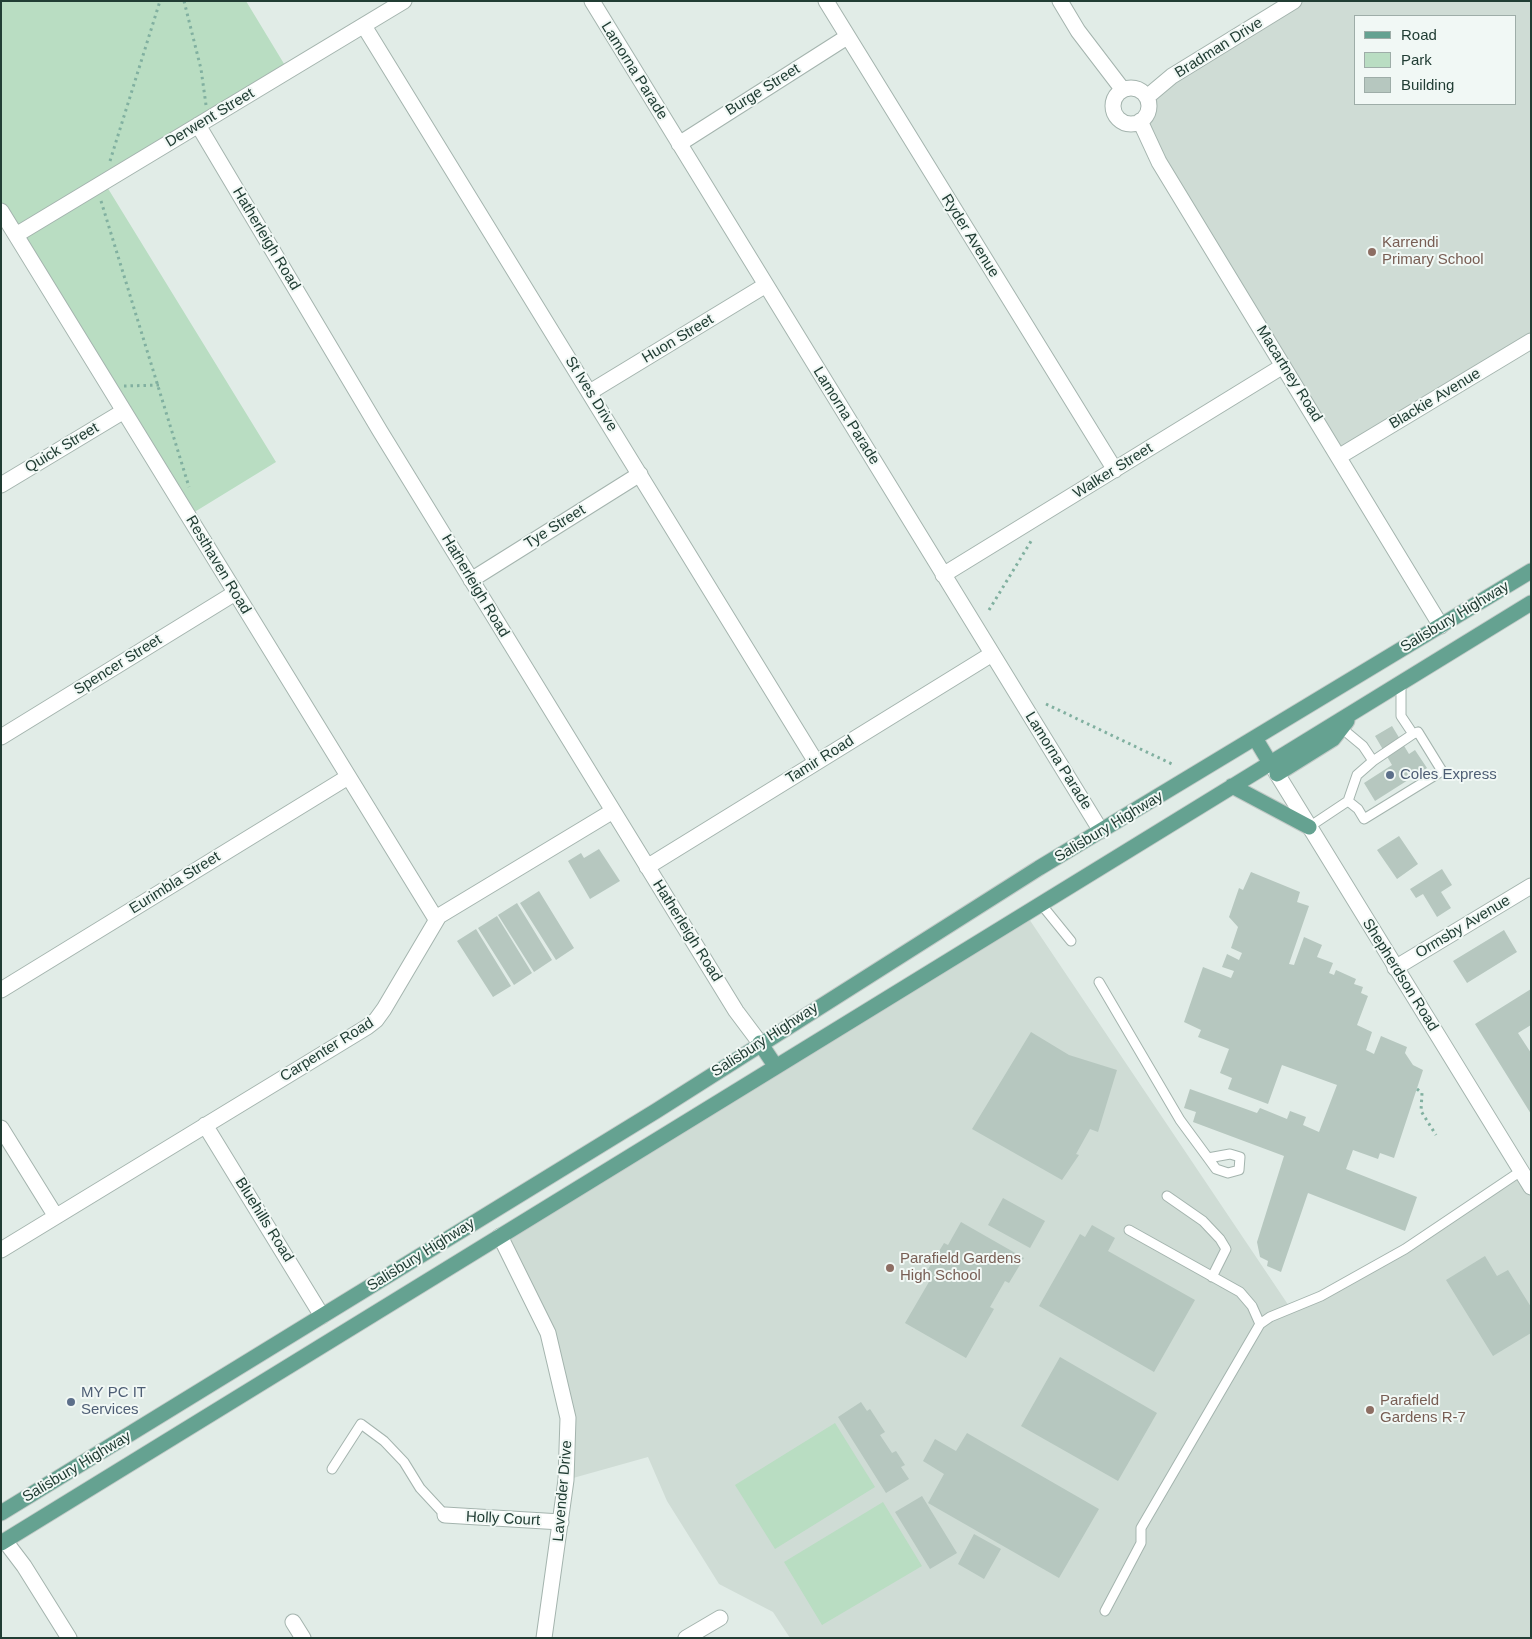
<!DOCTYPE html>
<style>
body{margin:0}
#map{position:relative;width:1532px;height:1639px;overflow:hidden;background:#e1ece7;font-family:Arial,sans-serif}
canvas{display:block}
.frame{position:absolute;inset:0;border:2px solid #213d34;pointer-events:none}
.legend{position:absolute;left:1354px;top:15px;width:162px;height:90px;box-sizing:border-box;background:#f1f8f5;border:1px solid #9eada8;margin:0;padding:6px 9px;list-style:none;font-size:15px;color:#213d34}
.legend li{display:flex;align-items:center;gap:10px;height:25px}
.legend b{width:25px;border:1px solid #9eada8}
</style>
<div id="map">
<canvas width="1532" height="1639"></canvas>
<div class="frame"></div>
<ul class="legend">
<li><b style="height:6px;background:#65a291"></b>Road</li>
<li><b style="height:14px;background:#b9ddc2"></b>Park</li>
<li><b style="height:14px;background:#b6c7bf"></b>Building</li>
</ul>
</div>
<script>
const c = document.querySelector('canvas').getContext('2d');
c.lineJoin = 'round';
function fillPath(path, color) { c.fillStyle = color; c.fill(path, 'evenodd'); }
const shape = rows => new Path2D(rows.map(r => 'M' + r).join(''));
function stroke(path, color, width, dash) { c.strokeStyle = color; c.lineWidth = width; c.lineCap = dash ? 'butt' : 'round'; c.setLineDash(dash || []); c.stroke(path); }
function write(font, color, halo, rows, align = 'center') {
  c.font = font + ' Arial,sans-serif'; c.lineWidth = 4; c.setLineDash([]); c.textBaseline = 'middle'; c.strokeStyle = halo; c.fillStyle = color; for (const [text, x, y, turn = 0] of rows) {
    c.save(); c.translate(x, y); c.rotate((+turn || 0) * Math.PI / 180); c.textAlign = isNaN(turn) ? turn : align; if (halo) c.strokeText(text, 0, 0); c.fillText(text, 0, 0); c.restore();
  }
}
fillPath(shape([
 [1294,1,1531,1,1531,341,1340,456,1159,163,1145,117,1148,110,1147,97],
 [1356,16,1516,16,1516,104,1356,104],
 [1025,913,1291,1309,1321,1296,1521,1171,1531,1187,1531,1638,790,1638,773,1612,719,1584,667,1501,648,1457,566,1480,556,1362,500,1236]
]), '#cfdcd5');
fillPath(shape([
 [1,1,246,1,289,72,104,182,276,462,188,516,1,212],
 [835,1423,875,1487,775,1549,735,1485],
 [883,1502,922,1566,822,1625,784,1562]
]), '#b9ddc2');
fillPath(shape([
 [1392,726,1409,754,1415,750,1427,768,1375,801,1364,783,1392,765,1375,736],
 [1399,836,1418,864,1397,879,1377,850],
 [599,849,620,881,590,899,568,861,581,853,584,858],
 [1442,869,1452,885,1441,892,1451,908,1437,917,1423,894,1416,898,1410,889],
 [1251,872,1300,892,1297,902,1309,906,1289,964,1294,965,1304,937,1322,945,1317,957,1333,963,1329,973,1334,975,1336,970,1356,979,1354,984,1363,987,1361,993,1368,996,1357,1025,1372,1032,1366,1050,1374,1054,1381,1036,1407,1047,1405,1053,1413,1065,1423,1070,1394,1158,1380,1153,1378,1159,1353,1150,1346,1169,1417,1197,1405,1231,1308,1193,1281,1272,1267,1266,1268,1261,1260,1257,1257,1242,1284,1156,1193,1122,1196,1112,1184,1108,1190,1089,1257,1113,1260,1108,1287,1119,1290,1111,1306,1117,1303,1125,1319,1132,1337,1085,1282,1065,1268,1104,1228,1089,1232,1078,1220,1073,1229,1049,1198,1037,1201,1030,1184,1022,1203,967,1231,978,1234,971,1222,967,1227,954,1239,960,1242,953,1231,948,1238,927,1229,917,1239,888,1243,890],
 [539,891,574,948,556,960,520,903],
 [517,903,552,960,534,972,498,915],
 [497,916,532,973,514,985,478,928],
 [476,929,511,986,493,997,457,941],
 [1504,930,1517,952,1467,983,1453,961],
 [1531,989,1531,1025,1518,1033,1531,1053,1531,1114,1475,1024],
 [1031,1032,1069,1055,1117,1070,1098,1132,1090,1129,1076,1154,1079,1155,1062,1180,972,1129],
 [1003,1198,1045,1221,1030,1248,988,1225],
 [961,1222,1024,1258,1009,1283,1005,1281,990,1307,994,1309,966,1358,905,1323,933,1275,927,1271,944,1243,948,1245],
 [1092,1225,1115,1238,1108,1251,1195,1300,1154,1372,1039,1306,1080,1234,1085,1237],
 [1485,1256,1497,1276,1508,1270,1531,1307,1531,1333,1493,1356,1446,1280],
 [1060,1357,1157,1413,1118,1481,1021,1426],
 [861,1402,867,1411,870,1409,885,1432,880,1435,892,1453,896,1451,905,1465,901,1467,909,1479,886,1493,838,1417],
 [967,1433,1099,1509,1059,1578,928,1503,944,1474,923,1461,935,1439,956,1451],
 [922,1496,957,1553,930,1569,895,1512],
 [974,1534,1001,1549,984,1579,958,1564]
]), '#b6c7bf');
const service = shape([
 [1339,726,1363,746,1373,761,1413,734,1401,716,1401,683],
 [1348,801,1358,809,1364,819,1442,771,1418,732,1413,734],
 [1309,827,1348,801,1357,775,1373,761],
 [1041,904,1071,941],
 [1099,982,1180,1120,1208,1158,1230,1154,1240,1157,1239,1170,1228,1173,1216,1169,1208,1158],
 [1167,1196,1203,1221,1220,1239,1226,1249,1212,1277],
 [1129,1230,1240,1292,1252,1306,1260,1324],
 [332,1469,361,1424,384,1441,404,1462,420,1488,445,1515],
 [1105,1611,1141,1543,1141,1528,1260,1324,1270,1317,1321,1296,1405,1249,1521,1171]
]);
const minor = shape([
 [592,1,1101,831],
 [826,1,1115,470],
 [1060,1,1078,31,1123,90],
 [364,26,816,762],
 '1113 106a18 18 0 1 1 36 0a18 18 0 1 1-36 0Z',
 [1147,97,1172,76,1294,1],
 [1140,121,1159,162,1441,626],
 [198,125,380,431,736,1011,760,1043],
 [679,144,847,37],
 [1,211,436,919],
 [16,235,404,1],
 [590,392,766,285],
 [1340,456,1531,341],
 [1,485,124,411],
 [943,575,1283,366],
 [471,580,640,474],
 [1,737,235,593],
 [647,867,992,654],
 [1395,968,1531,886],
 [1,990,348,777],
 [205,1125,322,1316],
 [1,1128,55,1215],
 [1,1250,367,1027,376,1020,384,1009,439,916,613,811],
 [445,1515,561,1522],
 [5,1541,24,1566,69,1638],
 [293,1622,303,1638],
 [686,1638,720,1618]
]);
const tertiary = shape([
 [1271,764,1531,1187],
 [500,1236,548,1333,568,1418,566,1480,544,1638]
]);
const primary = shape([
 [1255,738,1270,763],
 [1277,774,1333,739,1347,721],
 [1232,786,1309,827],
 [760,1043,776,1067],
 [1,1513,656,1111,1039,868,1531,571],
 [1,1543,1531,603]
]);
stroke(service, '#a4b4ae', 11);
stroke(minor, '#a4b4ae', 17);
stroke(tertiary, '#a4b4ae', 17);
stroke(primary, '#c1c9c6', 17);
stroke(shape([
 [184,1,201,69,206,105],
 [110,161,160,1],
 [101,201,189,487],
 [124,386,160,385],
 [989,610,1033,538],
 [1046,704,1174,765],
 [1417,1089,1422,1093,1421,1111,1436,1135]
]), '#81b0a0', 3, [2.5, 4]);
stroke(service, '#fff', 9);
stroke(minor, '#fff', 15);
stroke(tertiary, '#fff', 15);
stroke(primary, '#65a291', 15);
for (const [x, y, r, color] of [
 [1372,252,5,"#8d6e63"],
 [1390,775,5,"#5c6f8a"],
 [890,1268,5,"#8d6e63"],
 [71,1402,5,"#5c6f8a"],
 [1370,1410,5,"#8d6e63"]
]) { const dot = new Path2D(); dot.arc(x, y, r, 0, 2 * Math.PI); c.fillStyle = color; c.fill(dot); stroke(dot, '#f1f8f5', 2); }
write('15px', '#213d34', '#f1f8f5', [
 ["Bradman Drive",1219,48,-32],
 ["Lamorna Parade",634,71,58],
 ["Burge Street",763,90,-32],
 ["Derwent Street",210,118,-31],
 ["Ryder Avenue",970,236,58],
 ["Hatherleigh Road",266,239,59],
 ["Huon Street",678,339,-31],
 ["Macartney Road",1289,374,58],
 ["St Ives Drive",591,394,58],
 ["Blackie Avenue",1435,399,-31],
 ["Lamorna Parade",846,416,58],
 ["Quick Street",62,448,-31],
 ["Walker Street",1113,471,-32],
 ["Tye Street",555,527,-32],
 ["Resthaven Road",218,565,59],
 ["Hatherleigh Road",475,586,59],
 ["Salisbury Highway",1455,617,-31],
 ["Spencer Street",118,665,-32],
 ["Tamir Road",820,760,-32],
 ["Lamorna Parade",1058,761,58],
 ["Salisbury Highway",1109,827,-31],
 ["Eurimbla Street",175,883,-32],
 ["Ormsby Avenue",1463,927,-31],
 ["Hatherleigh Road",687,931,58],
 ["Shepherdson Road",1400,975,58],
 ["Salisbury Highway",765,1040,-33],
 ["Carpenter Road",327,1050,-32],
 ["Bluehills Road",264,1220,58],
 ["Salisbury Highway",421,1255,-32],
 ["Salisbury Highway",77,1467,-31],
 ["Lavender Drive",563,1491,-85],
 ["Holly Court",503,1519,3]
]);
write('15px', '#785e54', '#f1f8f5', [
 ["Karrendi",1382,243],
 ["Primary School",1382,260],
 ["Parafield Gardens",900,1259],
 ["High School",900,1276],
 ["Parafield",1380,1401],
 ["Gardens R-7",1380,1418]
], 'left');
write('15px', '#4e5e75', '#f1f8f5', [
 ["Coles Express",1400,775],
 ["MY PC IT",81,1393],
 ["Services",81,1410]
], 'left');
</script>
